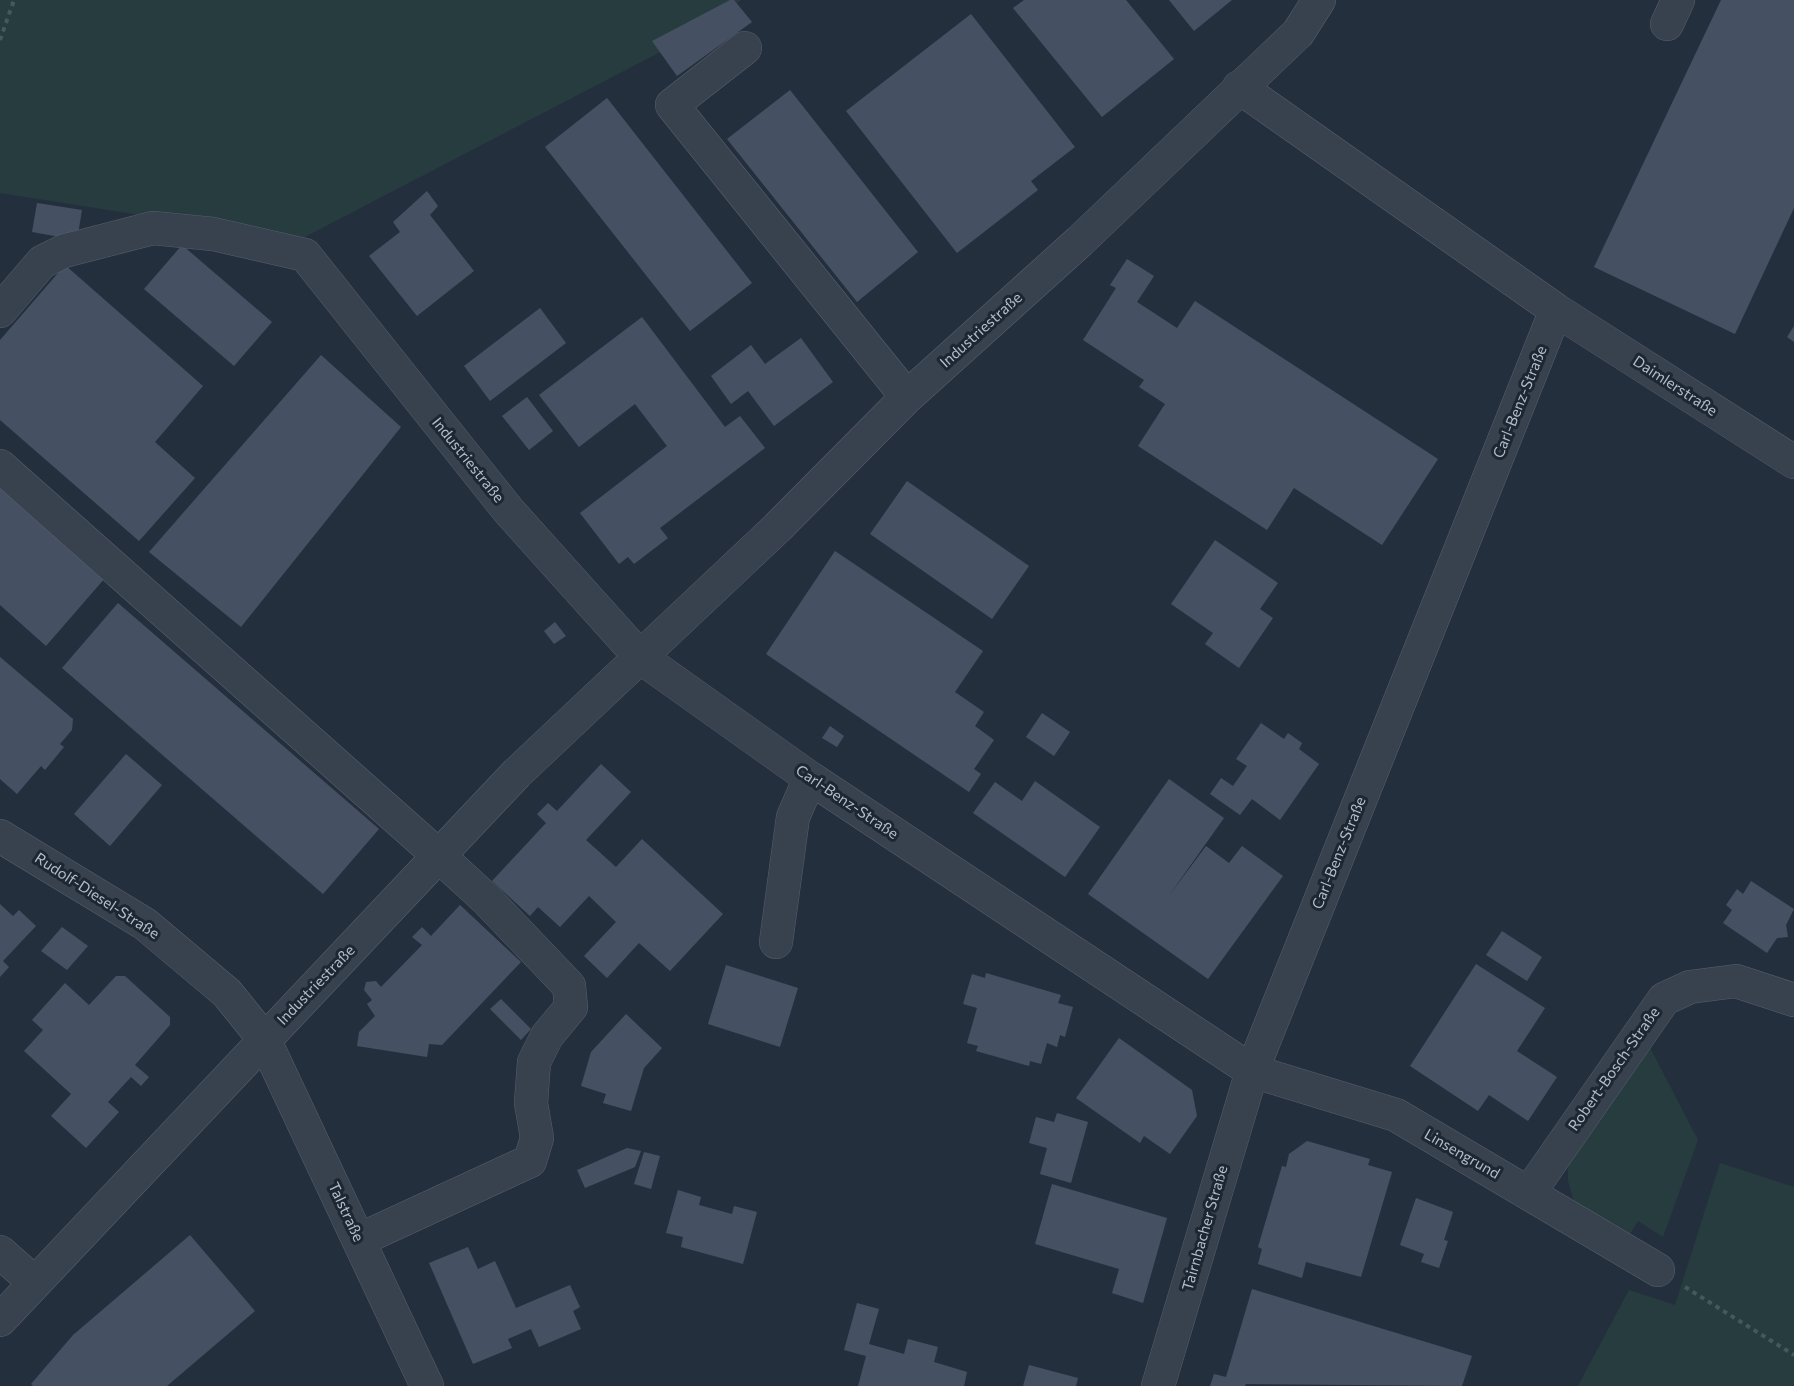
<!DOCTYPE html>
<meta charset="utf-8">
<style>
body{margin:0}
canvas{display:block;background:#242f3e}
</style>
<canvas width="1794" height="1386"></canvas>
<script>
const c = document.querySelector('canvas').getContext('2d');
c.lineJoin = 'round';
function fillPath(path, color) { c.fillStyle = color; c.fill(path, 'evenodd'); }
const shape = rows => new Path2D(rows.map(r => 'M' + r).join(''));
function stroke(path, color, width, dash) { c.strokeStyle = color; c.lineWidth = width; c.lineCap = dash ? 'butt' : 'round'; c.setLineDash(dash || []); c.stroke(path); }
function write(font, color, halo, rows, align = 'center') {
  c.font = font + ' Commissioner,sans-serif'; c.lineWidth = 6; c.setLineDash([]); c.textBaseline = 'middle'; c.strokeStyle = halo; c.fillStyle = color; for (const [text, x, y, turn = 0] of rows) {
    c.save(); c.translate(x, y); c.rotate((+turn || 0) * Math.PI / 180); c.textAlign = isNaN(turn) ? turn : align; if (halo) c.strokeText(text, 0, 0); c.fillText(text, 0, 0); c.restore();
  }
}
fillPath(shape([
 [0,0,741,0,693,35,299,240,0,193],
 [1646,1040,1698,1140,1663,1237,1638,1221,1626,1240,1574,1201,1568,1181,1568,1168,1573,1157],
 [1720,1163,1794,1187,1794,1386,1578,1386,1629,1290,1675,1305]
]), '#263c3f');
fillPath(shape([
 [730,0,734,0,752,22,677,76,652,41],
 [1024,0,1126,0,1174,59,1102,117,1013,8],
 [1169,0,1232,0,1194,31],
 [1721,0,1794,0,1794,208,1735,334,1594,267],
 [971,14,1075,147,1031,181,1038,190,957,253,846,111],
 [790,90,918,252,857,302,727,139],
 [607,98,752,283,690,331,545,147],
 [427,191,438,206,430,215,474,271,417,316,369,256,400,232,393,222],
 [37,203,82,210,77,240,32,232],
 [182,245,272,322,234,366,144,289],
 [1127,259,1154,276,1137,302,1177,328,1195,301,1438,459,1382,545,1294,488,1267,530,1138,446,1165,404,1139,387,1144,380,1083,340,1116,288,1110,285],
 [65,265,203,386,155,442,195,478,139,541,0,420,0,340],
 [540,308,566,343,490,401,464,366],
 [642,317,725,427,740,416,765,448,660,528,668,538,634,564,628,557,619,564,580,513,667,446,635,404,579,447,539,395],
 [1794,326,1794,342,1787,337],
 [801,338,833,382,774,426,748,391,731,404,711,376,751,345,765,364],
 [321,355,401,427,241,627,149,552],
 [527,397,553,431,529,450,502,416],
 [907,481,1029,566,992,619,870,534],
 [0,485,105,578,46,646,0,605],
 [1215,540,1278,583,1260,609,1273,618,1239,668,1205,644,1213,633,1171,604],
 [835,551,983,651,955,692,984,712,975,726,994,740,974,769,981,774,969,792,766,654],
 [118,603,379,829,323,894,62,668],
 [555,622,566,636,554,644,544,631],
 [0,657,73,719,72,730,60,744,64,747,45,770,41,766,17,794,0,779],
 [1042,713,1070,732,1054,756,1026,737],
 [1261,723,1284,739,1288,733,1302,743,1299,749,1319,764,1280,820,1252,799,1240,815,1210,794,1221,778,1233,786,1247,766,1236,759],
 [830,726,844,736,837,747,822,738],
 [126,754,162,785,110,846,74,814],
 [601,764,631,792,586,840,616,867,642,839,723,914,670,971,639,943,607,978,584,956,616,922,589,896,560,927,538,907,530,916,492,881,546,823,537,814,548,803,557,811],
 [1169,779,1224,818,1168,897,1206,846,1229,863,1242,846,1283,876,1208,979,1088,894],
 [1035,781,1100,827,1065,877,973,813,995,782,1022,801],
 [1751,881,1794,909,1786,925,1788,937,1777,938,1767,953,1723,923,1732,910,1726,905,1737,889,1743,894],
 [0,904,13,916,19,910,36,926,3,961,9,967,0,977],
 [460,905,521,962,442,1045,429,1044,427,1057,357,1046,359,1032,375,1016,367,1004,372,1000,364,990,366,982,376,981,381,987,422,945,412,937,422,927,431,936],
 [62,927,88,946,67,970,41,951],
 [1502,931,1542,957,1527,981,1486,955],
 [1476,964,1545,1008,1517,1051,1557,1077,1528,1121,1489,1095,1478,1111,1410,1066],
 [726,965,798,988,780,1047,708,1024],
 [986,973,1061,995,1058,1003,1073,1007,1065,1037,1060,1035,1057,1047,1047,1043,1041,1064,1030,1061,1029,1066,976,1051,978,1046,967,1043,977,1008,963,1004,972,974,985,978],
 [116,976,125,976,170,1017,170,1025,135,1065,149,1077,141,1086,131,1077,108,1102,119,1112,86,1148,51,1116,71,1094,24,1051,43,1030,32,1020,65,983,89,1005],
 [501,999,531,1029,521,1040,490,1009],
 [626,1014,662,1048,644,1068,631,1111,603,1103,606,1094,581,1086,591,1052],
 [1119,1038,1192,1090,1197,1116,1170,1154,1144,1136,1140,1143,1076,1098],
 [1057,1113,1088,1122,1071,1183,1040,1174,1047,1148,1029,1143,1036,1117,1054,1122],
 [1307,1141,1370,1159,1368,1165,1392,1172,1361,1277,1306,1262,1302,1278,1258,1264,1262,1249,1258,1247,1282,1166,1286,1167,1289,1154],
 [627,1148,641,1151,635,1167,585,1188,577,1170],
 [644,1152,660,1156,651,1189,634,1184],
 [1052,1184,1167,1218,1143,1303,1112,1293,1119,1269,1035,1244],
 [678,1190,701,1197,699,1205,732,1214,734,1206,757,1212,743,1264,681,1247,683,1237,666,1233],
 [1416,1198,1453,1212,1444,1240,1448,1241,1439,1268,1421,1262,1424,1254,1400,1245],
 [190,1235,255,1311,167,1386,33,1386,31,1384,73,1335],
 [468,1247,478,1269,495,1261,516,1308,570,1285,580,1307,573,1311,581,1329,539,1347,531,1329,508,1339,512,1348,473,1364,429,1263],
 [1252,1289,1472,1356,1462,1386,1246,1384,1245,1386,1210,1386,1214,1374,1226,1377],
 [857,1303,879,1309,869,1344,904,1354,908,1339,938,1347,934,1362,967,1372,964,1386,858,1386,866,1356,844,1350],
 [1029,1365,1078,1378,1076,1386,1023,1386]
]), '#455162');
const minor = shape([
 [1667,24,1678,0],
 [745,48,672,105,907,397],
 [1556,310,1794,462],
 [0,311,42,262,64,251,153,228,213,234,305,255,508,510,640,657,810,778,1252,1071,1556,310,1239,87],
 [0,466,439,856,487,900,569,986,571,1007,547,1036,534,1062,531,1103,537,1138,530,1161,359,1240],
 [0,836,145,924,227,993,264,1039,427,1386],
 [776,942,793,817,810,778],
 [1529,1193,1664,999,1690,987,1736,981,1794,1000],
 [0,1252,35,1283],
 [0,1320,517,773,777,528,907,397,1080,241,1298,33,1319,0],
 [1158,1386,1252,1071,1396,1115,1658,1270]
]);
stroke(minor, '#565f6c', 34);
stroke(shape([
 [0,40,14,0],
 [1685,1287,1794,1355]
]), '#44595c', 4, [4.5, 4.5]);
stroke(minor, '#38414e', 33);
write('15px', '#b4bcc9', '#1d2633', [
 ["Industriestraße",981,330,-42],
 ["Daimlerstraße",1675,386,33],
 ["Carl-Benz-Straße",1520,402,-68],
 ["Industriestraße",468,460,51],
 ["Carl-Benz-Straße",847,802,34],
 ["Carl-Benz-Straße",1339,853,-68],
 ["Rudolf-Diesel-Straße",97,896,33],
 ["Industriestraße",316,985,-46],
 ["Robert-Bosch-Straße",1614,1069,-55],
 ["Linsengrund",1462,1154,30],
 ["Talstraße",346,1212,65],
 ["Tairnbacher Straße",1205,1228,-74]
]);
</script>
